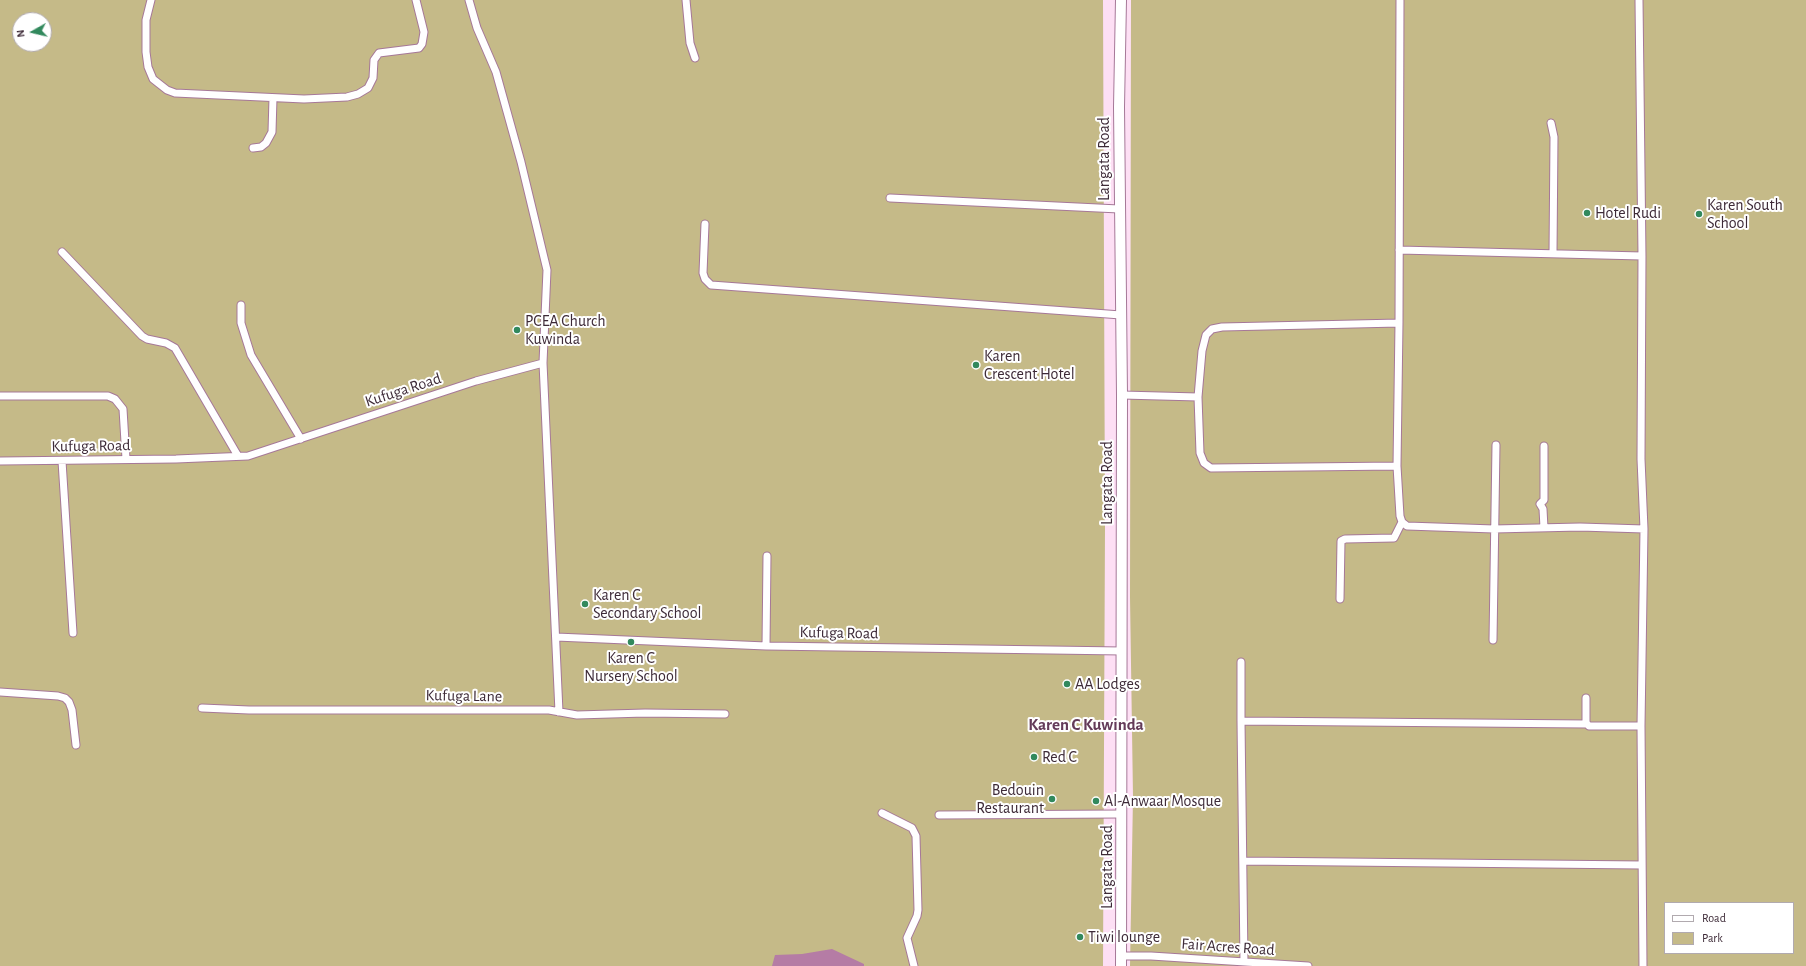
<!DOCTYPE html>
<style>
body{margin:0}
#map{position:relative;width:1806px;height:966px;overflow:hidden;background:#fddff4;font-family:"Alegreya Sans",sans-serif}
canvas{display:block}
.legend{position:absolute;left:1664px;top:902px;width:130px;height:52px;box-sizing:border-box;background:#fff;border:1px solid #b1aaaf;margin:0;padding:5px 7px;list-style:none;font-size:12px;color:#3d2a37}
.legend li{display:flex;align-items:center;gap:8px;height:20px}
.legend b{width:20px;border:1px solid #b1aaaf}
.north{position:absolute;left:12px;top:12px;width:40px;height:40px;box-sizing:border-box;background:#fff;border:1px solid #b1aaaf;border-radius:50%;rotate:262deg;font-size:11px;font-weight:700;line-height:16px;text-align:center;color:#3d2a37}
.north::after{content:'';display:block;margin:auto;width:14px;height:18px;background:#32895d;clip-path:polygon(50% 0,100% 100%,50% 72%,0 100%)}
</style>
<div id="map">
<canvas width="1806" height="966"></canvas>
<ul class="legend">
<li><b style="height:5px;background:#fff"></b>Road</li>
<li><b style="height:11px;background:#c5ba88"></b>Park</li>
</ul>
<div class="north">N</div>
</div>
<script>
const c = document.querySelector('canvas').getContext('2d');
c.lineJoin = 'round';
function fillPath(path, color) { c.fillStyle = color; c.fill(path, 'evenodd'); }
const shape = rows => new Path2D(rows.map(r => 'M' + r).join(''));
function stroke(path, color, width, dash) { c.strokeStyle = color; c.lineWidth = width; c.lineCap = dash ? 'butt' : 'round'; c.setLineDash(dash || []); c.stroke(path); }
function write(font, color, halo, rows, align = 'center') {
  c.font = font + ' "Alegreya Sans",sans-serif'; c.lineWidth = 4; c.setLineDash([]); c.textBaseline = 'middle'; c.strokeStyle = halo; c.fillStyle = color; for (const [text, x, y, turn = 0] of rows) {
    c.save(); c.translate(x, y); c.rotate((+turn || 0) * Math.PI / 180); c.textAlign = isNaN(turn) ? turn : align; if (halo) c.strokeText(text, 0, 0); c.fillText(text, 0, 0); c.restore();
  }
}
fillPath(shape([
 [0,0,1103,0,1105,528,1103,966,0,966],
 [20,20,44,20,44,44,20,44],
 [1131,0,1806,0,1806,966,1130,966,1133,797,1130,597],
 [1665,903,1793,903,1793,953,1665,953]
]), '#c5ba88');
fillPath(shape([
 [832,949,864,964,864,966,772,966,775,955,802,954]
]), '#b57ca5');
const street = shape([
 [151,0,146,20,146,52,148,67,153,79,167,90,175,93,304,99,347,97,358,94,368,88,373,78,374,60,379,53,419,48,422,44,424,32,416,0],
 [469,0,477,28,496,72,521,162,547,270,543,363,559,712],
 [686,0,690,43,695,58],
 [1639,0,1642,256,1641,459,1644,529,1641,726,1643,966],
 [1551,123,1554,137,1553,253],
 [253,148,261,147,266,143,272,132,273,98],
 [890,198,1119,209],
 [705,224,703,273,705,279,711,285,1121,315],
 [1399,250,1642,256],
 [62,252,142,336,147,339,166,343,175,348,238,456],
 [241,305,241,323,251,355,301,439],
 [1122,395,1198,397,1200,453,1204,463,1211,468,1397,466,1400,516,1402,522,1407,526,1494,529,1580,527,1644,529],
 [0,396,108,396,115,399,123,409,126,459],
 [1198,397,1202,351,1206,335,1212,329,1222,327,1399,323,1400,0],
 [0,461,176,459,248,456,476,381,543,363],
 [62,461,73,633],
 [1397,466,1399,323],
 [1544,528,1543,509,1540,504,1544,500,1544,446],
 [1340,599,1341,541,1345,539,1394,538,1402,522],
 [556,637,766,646,1122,651],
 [1493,640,1496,445],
 [766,646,767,556],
 [1241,662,1241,721],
 [0,692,58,696,65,698,69,702,72,710,76,745],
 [1586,698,1586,723,1589,726,1641,726],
 [202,708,249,710,549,710,577,715,645,713,725,714],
 [882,813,912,828,916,836,918,910,917,916,907,938,914,966],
 [939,815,1122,814],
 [1243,861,1642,865],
 [1121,956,1151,956,1308,966],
 [1244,962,1241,721,1587,724]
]);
const secondary = shape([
 [1121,0,1119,107,1122,395,1121,966]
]);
stroke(street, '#a67898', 9);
stroke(secondary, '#a67898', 12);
stroke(street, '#fff', 7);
stroke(secondary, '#fff', 10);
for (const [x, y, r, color] of [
 [1587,213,4,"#32895d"],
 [1699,214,4,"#32895d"],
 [517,330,4,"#32895d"],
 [976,365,4,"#32895d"],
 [585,604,4,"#32895d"],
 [631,642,4,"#32895d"],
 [1067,684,4,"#32895d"],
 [1034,757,4,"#32895d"],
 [1052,799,4,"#32895d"],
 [1096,801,4,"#32895d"],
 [1080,937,4,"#32895d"]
]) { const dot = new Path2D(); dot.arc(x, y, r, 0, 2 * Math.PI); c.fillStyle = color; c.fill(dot); stroke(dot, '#fff', 1.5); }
write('16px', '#3d2a37', '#fff', [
 ["Langata Road",1104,159,-90],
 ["Kufuga Road",403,390,-18],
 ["Kufuga Road",91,446,-1],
 ["Langata Road",1107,483,-90],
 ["Kufuga Road",839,633,1],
 ["Kufuga Lane",464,696,1],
 ["Langata Road",1107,867,-90],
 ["Fair Acres Road",1228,947,4]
]);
write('16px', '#3d2a37', '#fff', [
 ["Karen South",1707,205],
 ["School",1707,223],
 ["Hotel Rudi",1595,213],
 ["PCEA Church",525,321],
 ["Kuwinda",525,339],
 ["Karen",984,356],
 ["Crescent Hotel",984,374],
 ["Karen C",593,595],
 ["Secondary School",593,613],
 ["Karen C",631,658,"center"],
 ["Nursery School",631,676,"center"],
 ["AA Lodges",1075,684],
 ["Red C",1042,757],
 ["Bedouin",1044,790,"right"],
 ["Restaurant",1044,808,"right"],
 ["Al-Anwaar Mosque",1104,801],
 ["Tiwi lounge",1088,937]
], 'left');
write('bold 17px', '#643b59', '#fff', [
 ["Karen C Kuwinda",1086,725]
]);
</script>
